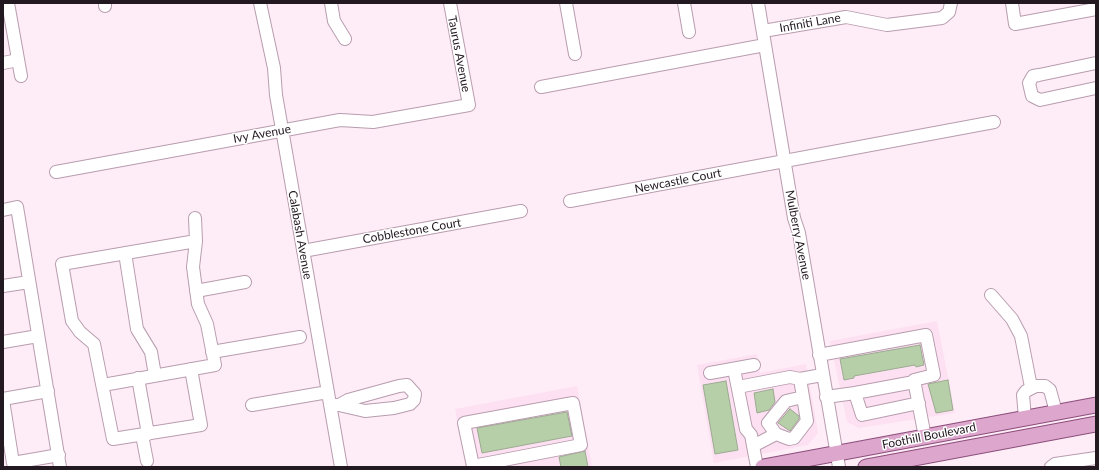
<!DOCTYPE html>
<style>
body{margin:0}
#map{position:relative;width:1099px;height:470px;overflow:hidden;background:#feecf7;font-family:Lato,sans-serif}
canvas{display:block}
.frame{position:absolute;inset:0;border:4px solid #231920;pointer-events:none}
</style>
<div id="map">
<canvas width="1099" height="470"></canvas>
<div class="frame"></div>
</div>
<script>
const c = document.querySelector('canvas').getContext('2d');
c.lineJoin = 'round';
function fillPath(path, color) { c.fillStyle = color; c.fill(path, 'evenodd'); }
const shape = rows => new Path2D(rows.map(r => 'M' + r).join(''));
function stroke(path, color, width, dash) { c.strokeStyle = color; c.lineWidth = width; c.lineCap = dash ? 'butt' : 'round'; c.setLineDash(dash || []); c.stroke(path); }
function write(font, color, halo, rows, align = 'center') {
  c.font = font + ' Lato,sans-serif'; c.lineWidth = 3; c.setLineDash([]); c.textBaseline = 'middle'; c.strokeStyle = halo; c.fillStyle = color; for (const [text, x, y, turn = 0] of rows) {
    c.save(); c.translate(x, y); c.rotate((+turn || 0) * Math.PI / 180); c.textAlign = isNaN(turn) ? turn : align; if (halo) c.strokeText(text, 0, 0); c.fillText(text, 0, 0); c.restore();
  }
}
fillPath(shape([
 [937,321,955,413,859,428,847,422,830,341],
 [757,354,760,373,806,364,818,433,808,445,714,463,697,365],
 [577,386,592,467,466,467,455,409]
]), '#fde1f3');
const building = shape([
 [920,345,924,365,916,367,915,365,854,376,854,378,844,380,840,359,920,345],
 [948,380,953,410,936,413,928,384,948,380],
 [726,381,738,450,715,454,703,385,726,381],
 [773,389,775,402,769,410,757,413,754,393,773,389],
 [790,409,799,416,799,419,790,431,778,423,790,409],
 [567,412,572,436,482,453,477,428,567,412],
 [585,451,588,467,561,467,559,457,585,451]
]);
fillPath(building, '#b7cfa8');
stroke(building, '#9cab92', 1);
const minor = shape([
 [8,3,21,76],
 [105,3,105,6],
 [260,3,274,68,276,95,341,467],
 [331,3,334,21,345,39],
 [566,3,575,54],
 [684,3,689,32],
 [758,3,794,218,799,233,839,467],
 [1012,3,1015,24,1096,9],
 [763,31,846,17,887,25,942,18,949,12,951,3],
 [3,63,18,60],
 [1096,63,1039,75,1033,76,1029,83,1032,96,1040,100,1096,88],
 [541,87,765,45],
 [56,172,340,120,373,122,469,105,450,3],
 [570,201,994,122],
 [3,210,17,207,60,467],
 [303,251,521,211],
 [125,253,137,329,151,352,155,375],
 [3,286,29,282],
 [196,291,245,282],
 [991,295,1012,319,1021,336,1031,387],
 [3,342,38,336],
 [212,352,300,337],
 [819,355,926,335,934,375,914,380,925,437],
 [191,369,201,425,113,439,94,344,80,332,72,321,62,264,196,241],
 [734,369,746,429,751,435,757,467],
 [710,373,754,365],
 [138,378,148,434],
 [914,382,855,393,862,415,919,403],
 [103,385,215,365,207,324,198,304,193,267,196,241,195,218],
 [738,387,790,377,800,379],
 [826,397,855,393],
 [3,399,48,391],
 [3,400,13,463,59,455],
 [573,403,581,445,473,466,464,423,573,403],
 [252,405,328,392],
 [330,405,339,405,365,411,394,408,410,404,414,400,415,394,407,385,399,386,348,400,339,405],
 [1025,418,1023,395,1026,391,1036,386,1045,386,1050,390,1056,412],
 [776,434,768,423,786,401,803,397],
 [142,435,147,461],
 [753,446,776,434,789,439,794,438,807,421,800,379,822,375],
 [1051,467,1055,464,1096,458]
]);
const major = shape([
 [763,467,1096,405],
 [866,467,1096,424]
]);
stroke(minor, '#b89dae', 14);
stroke(major, '#8c4e7a', 17);
stroke(minor, '#fff', 12);
stroke(major, '#dca6cd', 15);
write('12px', '#231920', '#fff', [
 ["Infiniti Lane",810,23,-10],
 ["Taurus Avenue",459,54,79],
 ["Ivy Avenue",262,134,-10],
 ["Newcastle Court",678,181,-11],
 ["Cobblestone Court",412,231,-10],
 ["Calabash Avenue",300,235,80],
 ["Mulberry Avenue",798,235,79],
 ["Foothill Boulevard",929,436,-11]
]);
</script>
